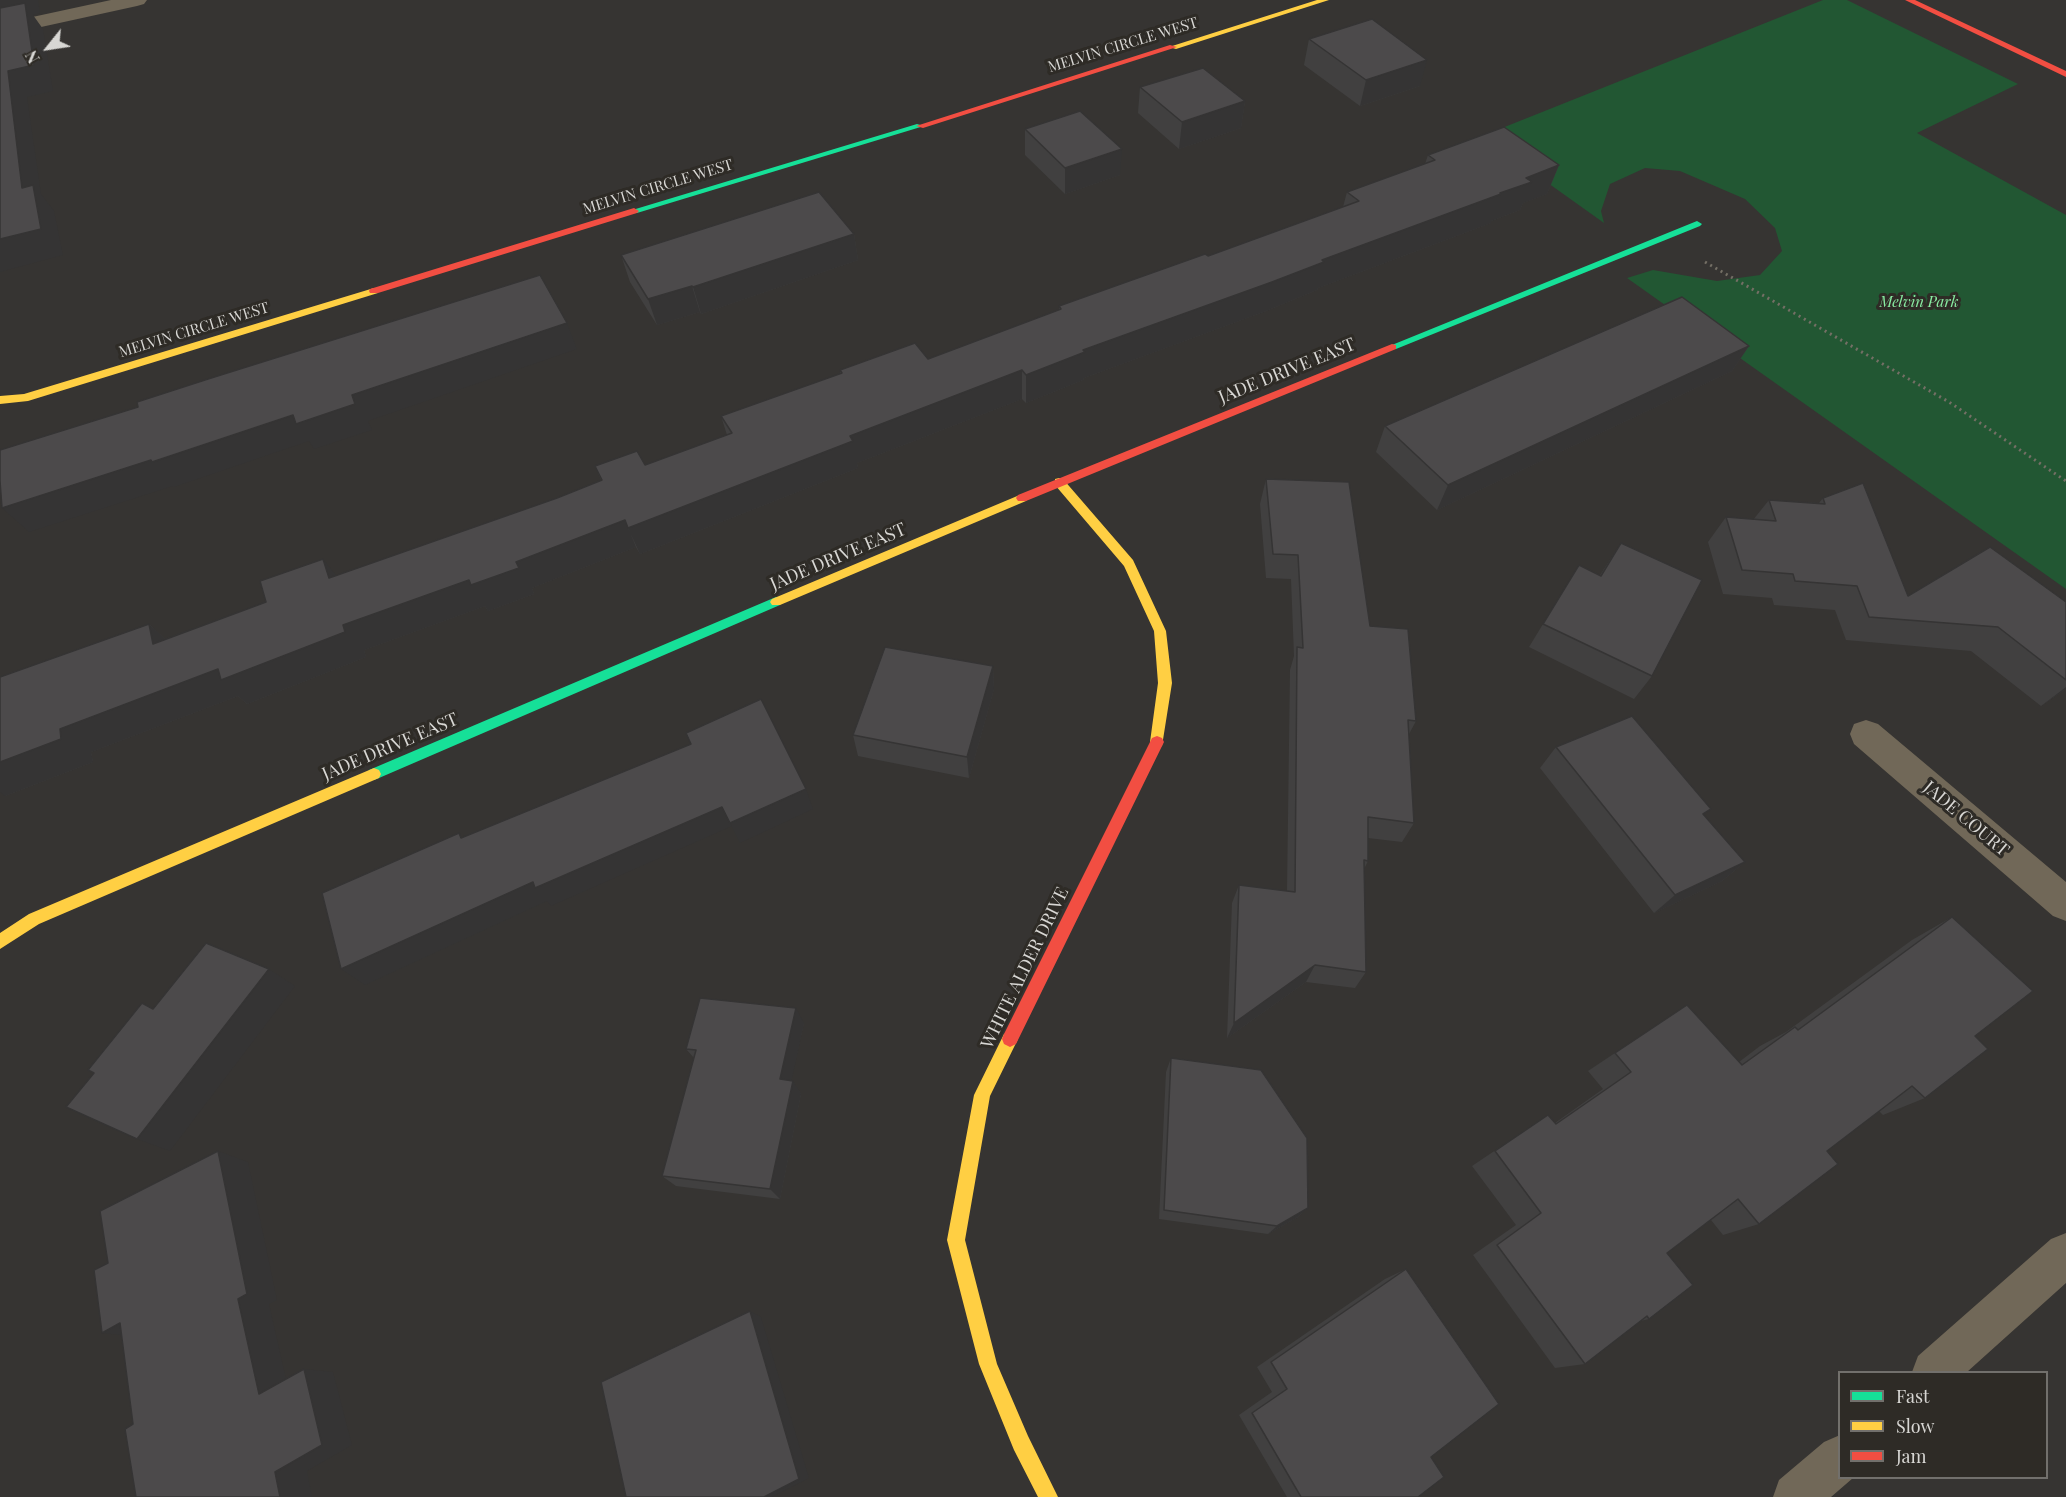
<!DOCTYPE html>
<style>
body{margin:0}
#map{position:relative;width:2066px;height:1497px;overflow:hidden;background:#363432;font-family:"Playfair Display",serif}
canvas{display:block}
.legend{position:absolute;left:1838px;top:1371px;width:210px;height:108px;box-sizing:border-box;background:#2e2b26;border:2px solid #72706c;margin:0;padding:8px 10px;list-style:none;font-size:18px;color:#d8d7d4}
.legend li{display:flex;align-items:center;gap:12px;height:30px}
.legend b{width:30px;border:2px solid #72706c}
.north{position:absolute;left:18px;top:18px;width:60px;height:60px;-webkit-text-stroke:4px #2e2b26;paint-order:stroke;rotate:240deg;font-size:16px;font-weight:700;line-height:24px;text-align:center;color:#d8d7d4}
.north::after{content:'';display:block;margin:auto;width:21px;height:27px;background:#d8d7d4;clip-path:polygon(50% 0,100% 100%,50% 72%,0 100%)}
</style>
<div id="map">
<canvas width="2066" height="1497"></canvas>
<ul class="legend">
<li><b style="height:8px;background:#16e098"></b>Fast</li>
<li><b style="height:8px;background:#ffcf43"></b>Slow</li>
<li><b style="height:8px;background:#f24e42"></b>Jam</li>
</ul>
<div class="north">N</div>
</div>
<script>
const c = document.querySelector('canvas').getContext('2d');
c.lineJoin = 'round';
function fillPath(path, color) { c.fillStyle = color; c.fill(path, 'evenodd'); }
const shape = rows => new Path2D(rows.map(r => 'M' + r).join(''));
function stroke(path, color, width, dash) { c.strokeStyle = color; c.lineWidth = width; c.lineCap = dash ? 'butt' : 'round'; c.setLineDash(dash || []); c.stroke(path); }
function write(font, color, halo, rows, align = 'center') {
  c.font = font + ' "Playfair Display",serif'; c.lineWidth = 6; c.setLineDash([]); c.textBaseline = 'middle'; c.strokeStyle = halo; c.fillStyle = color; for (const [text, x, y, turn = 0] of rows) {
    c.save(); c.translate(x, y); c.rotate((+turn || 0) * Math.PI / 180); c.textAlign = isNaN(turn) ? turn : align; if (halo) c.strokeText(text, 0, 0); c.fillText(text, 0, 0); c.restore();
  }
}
fillPath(shape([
 [1823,0,1847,0,2018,84,1917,133,2066,215,2066,589,1627,278,1653,270,1717,281,1760,275,1782,251,1775,228,1745,199,1680,171,1645,168,1610,184,1601,211,1604,223,1482,136]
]), '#225733');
stroke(shape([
 [1705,262,1949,402,2066,481]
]), '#746f65', 3, [2, 4]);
fillPath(shape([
 [111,0,147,0,144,4,137,6,0,36,0,24,111,0],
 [1866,720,1878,724,2066,882,2066,921,2053,916,1854,744,1850,734,1854,724,1866,720],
 [2066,1233,2066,1283,1967,1372,1912,1372,1918,1356,2051,1239,2066,1233],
 [1840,1435,1840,1478,1853,1478,1831,1497,1773,1497,1779,1480,1824,1442,1840,1435]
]), '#716858');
fillPath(shape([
 [917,124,924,126,637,213,629,211,917,124],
 [1697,221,1702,224,1700,226,1396,349,1388,349,1387,347,1697,221],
 [776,597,780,599,782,602,780,605,379,778,374,780,369,778,367,774,369,770,776,597]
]), '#16e098');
fillPath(shape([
 [1317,0,1329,0,1176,49,1169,47,1317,0],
 [374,288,378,289,378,293,28,401,0,404,0,396,24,394,374,288],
 [1059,478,1063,479,1133,560,1166,631,1172,683,1162,746,1157,748,1152,746,1150,742,1158,683,1154,631,1124,566,1055,485,1055,479,1059,478],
 [1022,494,1028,498,1026,501,780,605,772,605,770,602,772,599,1022,494],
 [374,768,379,770,381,774,379,778,39,924,0,949,0,933,29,914,374,768],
 [1010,1031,1016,1034,1018,1039,990,1096,965,1240,997,1364,1028,1436,1058,1497,1038,1497,1014,1450,979,1364,947,1240,974,1095,1004,1034,1010,1031]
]), '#ffcf43');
fillPath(shape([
 [1905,0,1915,0,2066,71,2066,77,1905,0],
 [1170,45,1177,47,923,128,916,126,1170,45],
 [634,208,639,211,637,213,378,293,370,293,369,291,370,289,634,208],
 [1392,344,1396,345,1396,349,1026,501,1018,501,1016,498,1018,495,1392,344],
 [1157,736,1162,738,1164,742,1016,1044,1010,1047,1004,1044,1002,1039,1004,1034,1152,738,1157,736]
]), '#f24e42');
fillPath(shape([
 [1309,39,1420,86,1360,106,1304,65],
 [1140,87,1245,101,1241,128,1179,149,1138,113],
 [1025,129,1120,175,1065,194,1025,155],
 [1428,155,1559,165,1547,194,1523,203,1520,210,1491,221,1491,223,1318,288,1317,290,1266,311,1084,378,1083,380,1026,403,1022,399,857,463,858,468,640,554,636,547,532,588,534,594,488,611,485,606,364,650,366,657,247,704,238,696,91,752,93,762,5,796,149,624,165,639,336,576,557,498,601,480,595,466,645,465,727,435,721,416,840,374,840,370,928,359,1059,310,1059,306,1208,256,1343,207,1347,192,1425,164],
 [854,234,858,260,701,314,700,312,657,325,630,282,621,255],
 [1749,346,1732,371,1437,510,1376,452,1385,426],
 [1266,479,1370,626,1416,721,1409,734,1414,823,1402,842,1368,838,1368,861,1364,869,1366,972,1355,988,1306,982,1227,1038,1232,903,1239,885,1287,891,1290,670,1294,656,1291,579,1266,578,1260,504],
 [1823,498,1908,596,2066,602,2066,689,2041,706,1971,651,1846,640,1835,610,1774,605,1772,598,1723,594,1708,542,1726,517,1753,520,1769,500,1819,503],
 [1621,543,1652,676,1634,699,1529,647,1579,565,1600,575],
 [993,666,994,689,969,778,858,756,853,735],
 [1556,747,1704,816,1745,862,1722,881,1654,913,1540,768],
 [1952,917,1975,1036,1925,1098,1883,1115,1879,1111,1827,1151,1759,1224,1723,1235,1711,1220,1667,1253,1649,1319,1640,1321,1585,1364,1555,1368,1473,1255,1516,1225,1472,1166,1548,1115,1555,1123,1603,1089,1588,1071,1687,1005,1739,1062,1760,1046,1786,1032,1912,940],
 [804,1023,791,1080,801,1094,780,1199,676,1186,662,1176,694,1058,686,1049],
 [1171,1058,1308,1208,1298,1217,1268,1234,1159,1219,1166,1072],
 [1406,1269,1431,1457,1418,1497,1287,1497,1239,1415,1272,1392,1257,1367,1385,1279]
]), '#414040');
fillPath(shape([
 [0,0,38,0,40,13,33,15,43,29,53,91,27,97,41,194,54,211,63,255,0,272,0,239,22,188,8,71,0,22],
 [1427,60,1420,86,1360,106,1366,80],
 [1245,101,1241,128,1179,149,1182,122],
 [1122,149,1120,175,1065,194,1065,168],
 [1559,165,1547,194,1523,203,1520,210,1491,221,1491,223,1318,288,1317,290,1266,311,1084,378,1083,380,1026,403,1026,375,1083,350,1500,193,1526,178],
 [854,234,858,260,701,314,693,287],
 [692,286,700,312,657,325,648,299],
 [567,323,577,349,368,421,372,430,314,449,309,441,174,487,173,486,29,532,2,508,352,395],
 [1749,346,1732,371,1437,510,1448,485],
 [1022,370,1022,399,857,463,858,468,640,554,628,528,850,436],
 [625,520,636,547,532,588,534,594,488,611,485,606,364,650,366,657,247,704,238,696,91,752,93,762,5,796,0,792,0,762,60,729,218,669,516,562],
 [323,559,344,585,329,578],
 [149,624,176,649,153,644],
 [993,666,994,689,969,778,967,757],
 [2066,687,2066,689,2041,706],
 [806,789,813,809,740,843,730,823],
 [722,807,732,826,551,906,547,901,365,985,341,969,533,882],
 [1745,862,1722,881,1654,913,1675,895],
 [1315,965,1306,982,1227,1038,1234,1023],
 [269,969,295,986,170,1151,137,1139],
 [796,1008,804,1023,789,1092,780,1079],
 [793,1081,801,1094,780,1199,770,1189],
 [218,1151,248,1162,277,1300,269,1304,290,1397,259,1394,238,1299],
 [1308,1208,1298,1217,1268,1234,1277,1226],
 [750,1311,761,1317,809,1478,772,1497,764,1497],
 [120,1323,139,1337,102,1333],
 [304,1369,333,1372,352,1445,307,1471,312,1497,280,1497,275,1472]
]), '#353434');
const building = shape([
 [25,3,34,65,8,71,22,188,33,185,41,229,0,239,0,8,25,3],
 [1372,19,1427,60,1366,80,1309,39,1372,19],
 [1203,68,1245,101,1182,122,1140,87,1203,68],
 [1080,111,1122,149,1065,168,1025,129,1080,111],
 [1504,127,1559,165,1526,178,1532,182,1500,193,1501,194,1322,260,1324,262,1272,282,1083,350,1085,352,1026,375,1022,370,850,436,853,441,628,528,625,520,516,562,519,568,471,585,469,580,343,625,345,632,221,680,218,669,60,729,61,739,0,762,0,677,149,624,153,644,266,602,260,581,323,559,329,578,557,498,602,480,595,466,637,451,645,465,732,433,721,416,842,373,840,370,915,343,928,359,1061,309,1059,306,1115,286,1205,254,1208,256,1359,201,1347,192,1435,160,1428,155,1504,127],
 [819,192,854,234,693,287,692,286,648,299,621,255,819,192],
 [540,275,567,323,352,395,355,404,296,424,293,415,152,462,151,460,2,508,0,481,0,450,138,407,137,402,208,379,540,275],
 [1682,297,1749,346,1448,485,1385,426,1682,297],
 [1266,479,1349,482,1370,626,1408,629,1416,721,1408,720,1414,823,1368,817,1368,861,1364,860,1366,972,1315,965,1234,1023,1239,885,1295,892,1297,647,1303,648,1298,555,1273,554,1266,479],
 [1863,483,1908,596,1990,547,2066,602,2066,680,1998,627,1869,617,1857,586,1795,581,1793,574,1742,570,1726,517,1776,521,1769,500,1825,504,1823,498,1863,483],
 [1621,543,1702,580,1652,676,1543,624,1579,565,1601,576,1621,543],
 [885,647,993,666,967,757,853,735,885,647],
 [761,699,806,789,730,823,722,807,535,888,533,882,341,969,322,893,459,833,461,838,691,744,686,733,761,699],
 [1632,716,1711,809,1703,814,1745,862,1675,895,1556,747,1632,716],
 [1952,917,2033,991,1975,1036,1988,1049,1925,1098,1912,1086,1827,1151,1838,1164,1759,1224,1738,1199,1667,1253,1693,1285,1649,1319,1647,1316,1585,1364,1497,1245,1541,1213,1495,1151,1548,1115,1556,1124,1631,1072,1615,1053,1687,1005,1742,1065,1795,1027,1798,1030,1952,917],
 [206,943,269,969,137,1139,66,1107,94,1073,88,1070,142,1003,153,1009,206,943],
 [700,998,796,1008,780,1079,793,1081,770,1189,662,1176,696,1050,686,1049,700,998],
 [1171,1058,1261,1070,1307,1138,1308,1208,1277,1226,1164,1210,1171,1058],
 [218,1151,247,1294,238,1299,259,1394,304,1369,322,1445,275,1472,280,1497,136,1497,125,1429,133,1424,120,1323,102,1333,94,1270,108,1263,100,1211,218,1151],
 [1406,1269,1499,1404,1431,1457,1444,1477,1418,1497,1301,1497,1252,1413,1287,1389,1271,1362,1406,1269],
 [750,1311,799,1479,764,1497,626,1497,601,1382,750,1311]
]);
fillPath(building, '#4c4a4b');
stroke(building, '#353434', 1.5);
write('15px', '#d8d7d4', '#2e2b26', [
 ["MELVIN CIRCLE WEST",1123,45,-17],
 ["MELVIN CIRCLE WEST",658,187,-17],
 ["MELVIN CIRCLE WEST",194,330,-17]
]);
write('italic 15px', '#89eca2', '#2e2b26', [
 ["Melvin Park",1919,302]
]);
write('18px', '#d8d7d4', '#2e2b26', [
 ["JADE DRIVE EAST",1287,371,-22],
 ["JADE DRIVE EAST",838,557,-23],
 ["JADE DRIVE EAST",390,747,-23],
 ["JADE COURT",1966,819,40],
 ["WHITE ALDER DRIVE",1025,968,-64]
]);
</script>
